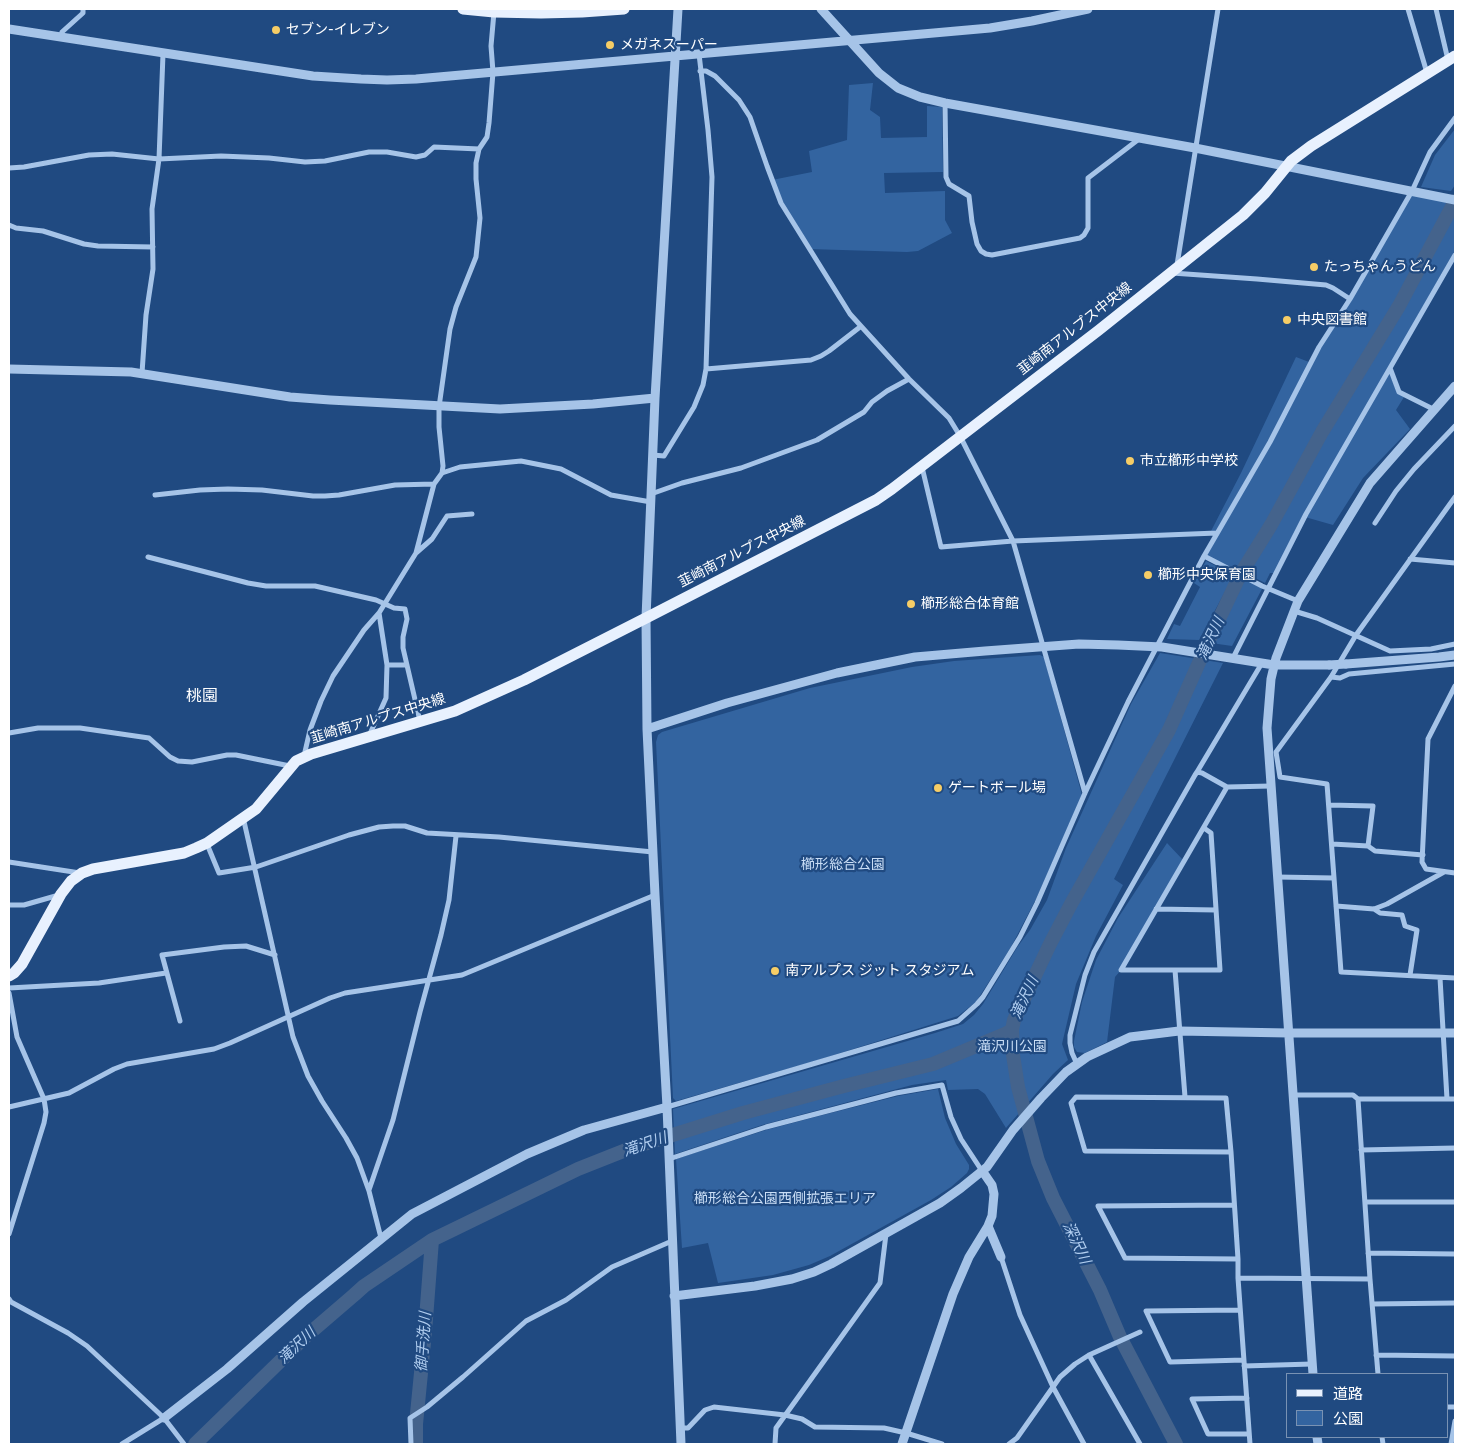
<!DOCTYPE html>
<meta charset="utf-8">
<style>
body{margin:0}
#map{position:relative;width:1464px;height:1453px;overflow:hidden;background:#204a81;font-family:"Fira Sans","Noto Sans JP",sans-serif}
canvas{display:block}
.frame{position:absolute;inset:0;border:10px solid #fff;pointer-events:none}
.legend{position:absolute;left:1286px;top:1373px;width:162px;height:65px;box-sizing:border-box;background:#204a81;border:1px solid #7992b3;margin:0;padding:6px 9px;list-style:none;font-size:15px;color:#fff}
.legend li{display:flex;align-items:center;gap:10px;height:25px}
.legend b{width:25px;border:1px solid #7992b3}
</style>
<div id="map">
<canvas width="1464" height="1453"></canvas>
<div class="frame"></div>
<ul class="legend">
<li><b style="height:6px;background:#e8f1fe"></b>道路</li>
<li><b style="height:14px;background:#3364a0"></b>公園</li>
</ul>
</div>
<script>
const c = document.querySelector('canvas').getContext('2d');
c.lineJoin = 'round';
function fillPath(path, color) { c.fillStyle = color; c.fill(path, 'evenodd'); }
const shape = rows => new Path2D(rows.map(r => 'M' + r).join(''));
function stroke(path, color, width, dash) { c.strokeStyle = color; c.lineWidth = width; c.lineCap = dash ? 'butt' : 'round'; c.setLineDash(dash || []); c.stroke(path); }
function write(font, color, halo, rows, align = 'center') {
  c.font = font + ' "Fira Sans","Noto Sans JP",sans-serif'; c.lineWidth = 4.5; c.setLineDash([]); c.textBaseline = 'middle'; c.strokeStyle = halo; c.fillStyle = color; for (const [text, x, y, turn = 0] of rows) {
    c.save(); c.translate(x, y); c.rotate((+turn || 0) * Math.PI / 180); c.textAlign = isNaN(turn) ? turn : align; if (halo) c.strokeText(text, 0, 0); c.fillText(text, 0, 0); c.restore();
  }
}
fillPath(shape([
 [873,83,870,110,880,117,881,138,927,137,927,106,942,107,943,172,884,173,885,193,945,191,945,220,952,233,918,251,907,252,809,249,781,203,772,180,812,172,809,151,847,140,849,85],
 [1455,129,1455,185,1451,191,1421,187,1435,155],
 [1412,191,1455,203,1402,300,1327,425,1271,525,1249,560,1235,572,1204,556,1270,442,1317,350],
 [1455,210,1455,250,1388,368,1397,393,1404,397,1396,410,1410,429,1363,478,1333,525,1305,517,1276,573,1270,573,1265,583,1247,574,1376,347,1380,348,1381,339],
 [1296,357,1309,362,1269,440,1216,531,1211,531,1241,473],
 [1206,561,1234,575,1199,640,1167,639,1174,624,1180,626,1200,587,1194,583],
 [1244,579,1263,587,1232,646,1211,643],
 [1160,653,1223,663,1114,879,1123,885,1096,936,1076,984,1062,1044,1068,1060,1053,1074,1006,1128,985,1094,978,1089,948,1090,946,1080,912,1085,762,1125,675,1154,673,1109,935,1033,963,1024,974,1015,983,1004,1018,946,1030,930,1047,900,1066,848,1131,704],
 [1040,655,1044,657,1082,795,1037,897,1011,947,976,1002,958,1016,815,1061,676,1101,673,1098,656,742,658,735,662,732,810,688,912,667,954,661],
 [1167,843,1183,860,1121,970,1115,977,1107,1042,1085,1053,1077,1052,1074,1047,1074,1041,1082,1002,1096,960,1118,918],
 [938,1089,945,1118,956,1144,969,1165,969,1169,967,1173,951,1187,931,1200,830,1256,809,1265,773,1275,718,1283,708,1243,682,1248,676,1159,766,1130,815,1117,898,1096]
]), '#3364a0');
stroke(shape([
 [195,1444,304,1338,354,1295,364,1286,432,1240,578,1169,631,1148,743,1113,844,1086,933,1064,1005,1034,1012,1030],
 [416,1444,416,1424,425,1332,432,1240],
 [1176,1444,1120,1337,1100,1290,1053,1198,1038,1161,1018,1087,1013,1055,1012,1030,1014,1020,1050,944,1071,904,1169,730,1210,638,1240,575,1271,525,1322,432,1399,306,1455,201]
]), '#44638c', 14);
stroke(shape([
 [1408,9,1427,73],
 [1436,9,1448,60],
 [61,37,62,32,83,13,83,9],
 [700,71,706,71,715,76,739,100,750,117,767,166,781,203,850,314,909,379,949,418,960,436,1013,541,1085,793],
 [945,103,946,177,949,184,969,196,972,222,977,244,981,251,986,254,992,255,1080,238,1084,235,1088,228,1088,178,1139,139],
 [9,168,24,167,89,155,112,154,159,159,221,156,269,158,305,162,325,161,369,152,387,152,416,157,425,155,434,147,479,149],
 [9,225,16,228,43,231,84,244,98,246,153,247],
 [1177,265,1218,9],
 [1172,273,1257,279,1326,285,1333,288,1350,299],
 [706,369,811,360,821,356,829,351,860,327],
 [142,373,146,315,153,269,152,209,159,159,163,54],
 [1435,410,1399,392,1390,368,1455,255],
 [653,455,664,456,694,407,703,385,706,369,712,177,708,130,699,54],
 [922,467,941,547,1013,541,1217,533],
 [442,473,443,466,439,427,439,407,450,329,456,307,476,257,480,218,476,179,476,163,479,149,487,137,489,123,493,72,491,46,494,12],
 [651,494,682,483,741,468,817,440,864,412,872,402,887,391,909,379],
 [155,495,200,490,228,489,262,490,313,496,325,496,339,495,395,485,434,484],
 [1455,497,1356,635,1331,677,1276,752,1280,777,1327,784,1341,972,1455,978],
 [1375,523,1396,491,1414,469,1455,426],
 [416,553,432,539,447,516,472,514],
 [1204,556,1262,586,1298,601],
 [148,557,248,583,266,586,315,586,376,600,394,608,405,609,407,619,403,637,403,648,420,721],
 [1410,559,1455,563],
 [1294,611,1317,618,1390,651,1431,649,1455,644],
 [1233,658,1306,514,1390,368],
 [387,665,407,665],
 [1331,677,1340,678,1349,674,1455,664],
 [1455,686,1428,739,1422,862,1426,869,1455,873],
 [9,733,38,728,80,728,149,738,170,757,178,761,192,762,227,755,236,755,290,766],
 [369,736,386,698,387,665,379,613,416,553,434,484,442,473,460,467,521,461,561,469,611,495,651,502],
 [304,756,310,730,321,701,333,676,364,630,379,613],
 [1197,772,1262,663],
 [1329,805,1373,806,1368,846,1332,844],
 [243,817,293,1037,308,1076,322,1101,346,1138,357,1158,369,1191,381,1238],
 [1204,828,1211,833,1220,970,1121,970,1227,787],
 [207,844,219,873,256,867,349,835,379,827,393,826,405,826,427,833,499,837,653,852],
 [1368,846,1375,851,1423,855],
 [9,862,80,873],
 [1277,877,1334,878],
 [9,905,24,905,59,895],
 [1336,906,1374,909,1387,904,1444,872],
 [1156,909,1216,910],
 [1374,909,1380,913,1402,915,1405,926,1417,930,1410,975],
 [1175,970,1185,1097],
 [1440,978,1447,1099],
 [9,988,99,983,166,973],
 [9,993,17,1037,44,1099,46,1112,44,1123,9,1234],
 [180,1021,162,955,224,947,246,946,275,955],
 [1077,1064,1072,1053,1070,1043,1070,1035,1085,975,1094,952,1195,775,1197,772,1202,773,1227,787,1271,786],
 [1293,1095,1353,1095,1358,1099],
 [9,1107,69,1093,114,1069,127,1064,214,1049,230,1043,330,998,345,993,462,975,655,895],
 [667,1107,958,1021,977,1004,983,997,1020,937,1037,903,1085,793,1128,702,1204,556,1270,442,1319,347,1350,299,1412,191,1430,152,1455,118],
 [1361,1150,1455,1148],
 [1231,1152,1085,1151,1071,1103,1076,1097,1226,1098,1231,1152,1238,1259,1238,1278,1250,1444],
 [669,1159,766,1127,896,1093,942,1085,951,1117,961,1139,982,1171],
 [369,1190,393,1120,420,1012,441,935,449,900,456,836],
 [1365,1202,1455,1202],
 [1234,1205,1098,1206,1125,1258,1238,1259],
 [1368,1253,1455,1254],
 [1001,1257,1020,1315,1053,1387,1084,1444],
 [1238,1278,1370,1279],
 [9,1299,11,1302,68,1333,87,1346,164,1418,184,1444],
 [1372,1304,1455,1303],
 [1240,1310,1146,1311,1170,1362,1244,1360],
 [1089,1355,1140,1444],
 [1376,1355,1455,1356],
 [1244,1366,1312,1364],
 [1378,1374,1370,1279,1358,1099,1455,1099],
 [1247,1398,1192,1399,1208,1434,1249,1434],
 [1448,1407,1455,1407],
 [680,1428,688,1428,705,1410,714,1407,785,1415,802,1419,815,1427,884,1428,906,1433,942,1444],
 [1382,1437,1383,1444],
 [122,1444,164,1418],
 [411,1444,410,1418,427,1407,463,1377,526,1321,566,1300,612,1267,672,1241],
 [775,1444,776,1428,880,1283,886,1234],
 [1009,1444,1017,1438,1060,1377,1075,1364,1089,1355,1140,1332],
 [1451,1444,1455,1421]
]), '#a6c4e8', 5);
stroke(shape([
 [678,9,655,398,646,618,647,729,655,895,667,1107,681,1444],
 [821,9,879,73,898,88,920,97,945,103,1195,148,1455,200],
 [9,29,313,76,361,79,387,80,416,79,990,28,1032,21,1088,9],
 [9,369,131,372,290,397,330,400,500,409,593,404,655,398],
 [1346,664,1439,657,1455,655],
 [647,729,727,703,837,673,915,657,985,651,1079,644,1118,645,1162,647,1274,665,1329,665],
 [983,1172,992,1185,994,1194,992,1216,988,1226,1001,1257],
 [674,1296,755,1286,792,1279,814,1272,831,1264,940,1203,961,1188,987,1167,1013,1130,1041,1098,1066,1072,1087,1057,1130,1037,1179,1031,1288,1033,1455,1033],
 [1313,1374,1267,728,1271,679,1276,658,1298,601,1370,483,1455,386],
 [164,1418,227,1369,303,1302,412,1214,527,1154,584,1130,667,1107],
 [1317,1437,1318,1444],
 [902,1444,953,1294,969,1257,988,1226]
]), '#a6c4e8', 9);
stroke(shape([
 [463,9,494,12,541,13,582,12,624,9],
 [9,976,14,973,22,964,61,894,71,881,82,873,93,869,184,853,196,848,207,843,256,809,296,761,311,754,455,711,524,680,646,618,876,500,892,489,1099,330,1243,215,1265,193,1291,161,1311,146,1455,56]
]), '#e8f1fe', 11);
stroke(shape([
 [1329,665,1346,664]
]), '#a6c4e8', 9);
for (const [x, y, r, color] of [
 [276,30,5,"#f6cd66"],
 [610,45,5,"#f6cd66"],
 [1314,267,5,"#f6cd66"],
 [1287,320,5,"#f6cd66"],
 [1130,461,5,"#f6cd66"],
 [1148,575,5,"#f6cd66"],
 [911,604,5,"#f6cd66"],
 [938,788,5,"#f6cd66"],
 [775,971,5,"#f6cd66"]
]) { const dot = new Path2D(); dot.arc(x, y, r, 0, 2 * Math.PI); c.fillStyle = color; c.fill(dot); stroke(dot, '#204a81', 2); }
write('14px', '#fff', '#204a81', [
 ["セブン-イレブン",286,30],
 ["メガネスーパー",620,45],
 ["たっちゃんうどん",1324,267],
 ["中央図書館",1297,320],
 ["市立櫛形中学校",1140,461],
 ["櫛形中央保育園",1158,575],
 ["櫛形総合体育館",921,604],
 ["ゲートボール場",948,788],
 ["南アルプス ジット スタジアム",785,971]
], 'left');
write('14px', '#fff', '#204a81', [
 ["韮崎南アルプス中央線",1075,329,-38],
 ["韮崎南アルプス中央線",742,552,-27],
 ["韮崎南アルプス中央線",378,719,-17]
]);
write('14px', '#cadef6', '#204a81', [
 ["櫛形総合公園",843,865],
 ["滝沢川公園",1012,1047],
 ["櫛形総合公園西側拡張エリア",785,1199]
]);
write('italic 15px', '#b1cef0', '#204a81', [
 ["滝沢川",1211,639,-65],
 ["滝沢川",1025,998,-65],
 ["滝沢川",645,1145,-19],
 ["深沢川",1076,1243,65],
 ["御手洗川",424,1342,-86],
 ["滝沢川",297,1346,-43]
]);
write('16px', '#fff', '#204a81', [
 ["桃園",202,697]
]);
</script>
